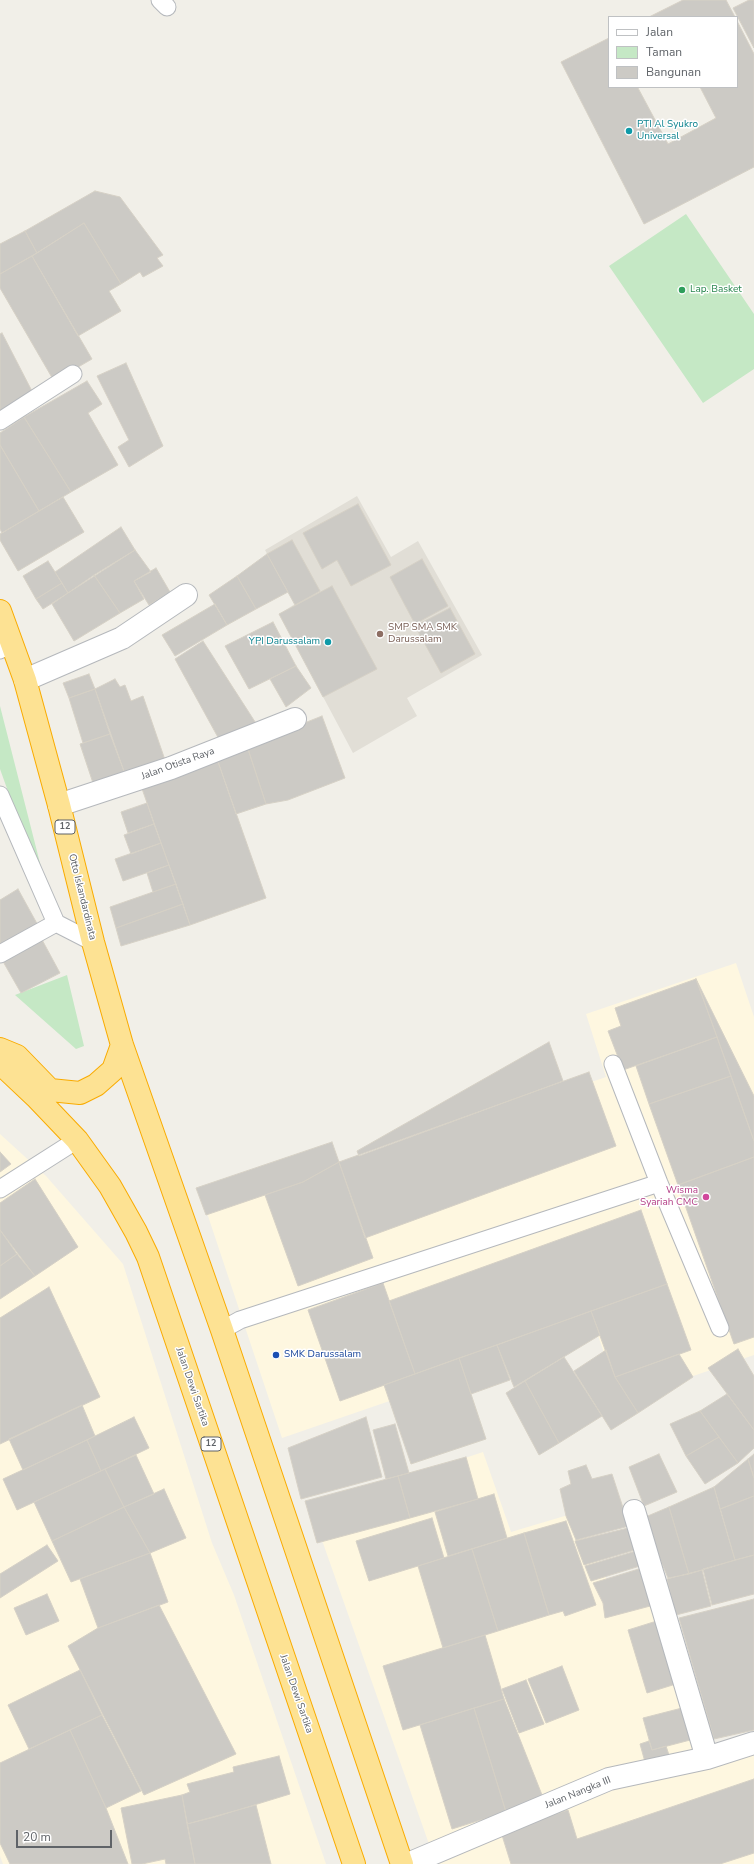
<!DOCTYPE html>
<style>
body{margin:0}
#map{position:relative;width:754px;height:1864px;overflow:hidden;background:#f1efe8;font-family:"Nunito Sans",sans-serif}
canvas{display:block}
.legend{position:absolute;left:608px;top:16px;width:130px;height:72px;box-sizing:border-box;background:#fff;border:1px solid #bfc1c3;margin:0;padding:5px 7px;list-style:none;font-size:12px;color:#5f6368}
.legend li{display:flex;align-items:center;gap:8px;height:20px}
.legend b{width:20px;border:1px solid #bfc1c3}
.scale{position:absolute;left:16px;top:1830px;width:96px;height:18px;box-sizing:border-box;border:2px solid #5f6368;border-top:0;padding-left:5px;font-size:12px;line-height:14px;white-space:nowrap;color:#5f6368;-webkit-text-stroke:3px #fff;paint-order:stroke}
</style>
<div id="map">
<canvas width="754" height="1864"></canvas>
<ul class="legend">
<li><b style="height:5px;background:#fff"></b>Jalan</li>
<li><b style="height:11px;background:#c5e8c5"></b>Taman</li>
<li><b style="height:11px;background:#cccac5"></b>Bangunan</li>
</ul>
<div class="scale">20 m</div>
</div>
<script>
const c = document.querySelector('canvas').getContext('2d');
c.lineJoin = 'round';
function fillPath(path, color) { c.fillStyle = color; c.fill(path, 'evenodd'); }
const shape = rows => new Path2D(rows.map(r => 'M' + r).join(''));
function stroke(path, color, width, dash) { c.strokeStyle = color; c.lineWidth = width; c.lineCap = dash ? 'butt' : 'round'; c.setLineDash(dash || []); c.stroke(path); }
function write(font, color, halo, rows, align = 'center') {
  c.font = font + ' "Nunito Sans",sans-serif'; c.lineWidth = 3; c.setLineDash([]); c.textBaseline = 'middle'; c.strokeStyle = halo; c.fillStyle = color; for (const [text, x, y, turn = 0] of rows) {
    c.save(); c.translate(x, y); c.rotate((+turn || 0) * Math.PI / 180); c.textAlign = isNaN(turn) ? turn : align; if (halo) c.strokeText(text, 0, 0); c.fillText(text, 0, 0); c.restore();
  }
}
fillPath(shape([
 [736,963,754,1017,754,1355,621,1401,596,1330,282,1438,207,1213,606,1077,586,1014],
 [0,1134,46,1176,123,1264,212,1543,234,1595,326,1864,3,1864,0,1856],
 [483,1452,511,1532,578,1512,611,1590,652,1574,703,1764,754,1750,754,1864,436,1864,311,1509]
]), '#fef7e0');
fillPath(shape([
 [357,496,391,557,418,541,482,655,407,698,417,716,353,753,279,614,295,604,265,550]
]), '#e1ded6');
fillPath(shape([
 [686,214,754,314,754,369,703,403,609,266],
 [0,706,42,871,34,864,0,769],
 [67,975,84,1046,76,1049,15,995]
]), '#c5e8c5');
const building = shape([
 [683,0,726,0,735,17,649,17,683,0],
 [749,0,754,0,754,48,733,8,749,0],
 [737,21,754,54,754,167,644,224,561,62,609,38,609,87,640,87,638,88,668,144,716,118,700,87,737,87,737,21],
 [95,191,120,197,163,255,157,258,163,266,143,277,140,272,121,284,84,223,37,253,25,231,95,191],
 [84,223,121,284,109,291,121,311,78,336,32,256,84,223],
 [25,231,37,253,0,274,0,244,25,231],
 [32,256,92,359,54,381,0,288,0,274,32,256],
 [2,333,34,395,0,413,0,334,2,333],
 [126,363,163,446,129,467,118,447,129,440,97,376,126,363],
 [87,381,102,404,88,413,118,465,71,492,24,417,87,381],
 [24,417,71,492,39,511,0,445,0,433,24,417],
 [0,445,39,511,2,533,0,529,0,445],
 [63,497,84,532,18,571,0,540,0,534,63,497],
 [358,504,391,565,351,586,337,560,322,569,303,533,358,504],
 [121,527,135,550,68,593,55,572,121,527],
 [292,540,320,591,295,605,267,554,292,540],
 [135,550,151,572,134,581,144,599,120,613,94,575,135,550],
 [267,554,288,592,256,609,237,576,267,554],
 [422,559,448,606,415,624,390,577,422,559],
 [48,561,62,583,36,599,23,576,48,561],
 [156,568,170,592,149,605,134,581,156,568],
 [94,575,120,613,74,641,52,604,94,575],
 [237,576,256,609,227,625,209,595,237,576],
 [62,583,68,593,43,609,36,599,62,583],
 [332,586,377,669,323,697,279,614,332,586],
 [215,604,227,625,175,656,162,635,215,604],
 [450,608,475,654,441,673,415,626,450,608],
 [273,622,296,666,249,689,225,646,273,622],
 [203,641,259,728,220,741,175,659,203,641],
 [296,666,311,688,286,707,270,679,296,666],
 [89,674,95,689,69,698,63,683,89,674],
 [115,679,120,687,125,685,131,701,143,696,165,760,125,774,95,689,115,679],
 [95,689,110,734,83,743,69,698,95,689],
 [322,716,345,778,288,800,266,804,247,746,322,716],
 [110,734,125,774,94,786,80,744,110,734],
 [247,746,266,804,236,814,216,756,247,746],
 [216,756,266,898,190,925,140,783,216,756],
 [147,803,154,824,128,833,121,812,147,803],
 [154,824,161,843,131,854,124,835,154,824],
 [161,843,169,865,123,881,115,859,161,843],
 [169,865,176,884,153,892,147,873,169,865],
 [176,884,183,904,116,928,110,907,176,884],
 [18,889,40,929,0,950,0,900,18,889],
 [183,904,190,925,121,946,116,928,183,904],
 [40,936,60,973,21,993,1,958,40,936],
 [696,979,717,1037,623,1070,608,1031,621,1026,615,1008,696,979],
 [696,979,754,1096,754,1141,717,1037,696,979],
 [717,1037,731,1076,649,1104,636,1066,717,1037],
 [549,1042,563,1081,359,1156,357,1151,549,1042],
 [589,1072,616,1146,365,1238,339,1162,589,1072],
 [731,1076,754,1141,754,1157,678,1185,649,1104,731,1076],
 [332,1142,339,1162,303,1182,206,1215,196,1188,332,1142],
 [0,1152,11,1164,0,1172,0,1152],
 [754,1157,754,1337,734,1344,678,1185,754,1157],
 [339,1162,373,1258,298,1286,265,1195,303,1182,339,1162],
 [35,1179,78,1247,35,1276,0,1230,0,1203,35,1179],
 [641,1210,667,1284,415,1374,389,1301,641,1210],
 [0,1230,17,1254,0,1266,0,1230],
 [17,1254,35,1276,0,1299,0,1266,17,1254],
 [383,1283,415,1374,340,1401,308,1310,383,1283],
 [667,1284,691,1350,615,1377,591,1311,667,1284],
 [49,1287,100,1397,0,1444,0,1318,49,1287],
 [591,1311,600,1335,514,1387,497,1345,591,1311],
 [497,1345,510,1380,471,1394,459,1358,497,1345],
 [738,1349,754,1376,754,1430,708,1368,738,1349],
 [606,1350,615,1377,638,1413,611,1430,574,1371,606,1350],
 [679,1354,693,1377,638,1413,615,1377,679,1354],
 [564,1357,602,1416,559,1443,525,1381,564,1357],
 [459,1358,486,1439,411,1464,384,1385,459,1358],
 [525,1381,559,1443,539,1455,506,1393,525,1381],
 [727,1394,754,1430,754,1448,738,1463,700,1411,727,1394],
 [82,1405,95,1436,23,1470,9,1439,82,1405],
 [700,1411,719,1437,686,1456,670,1424,700,1411],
 [134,1417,149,1448,101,1471,87,1440,134,1417],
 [366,1417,382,1477,301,1499,288,1448,366,1417],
 [395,1424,409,1473,386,1479,373,1430,395,1424],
 [719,1437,738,1463,705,1484,686,1456,719,1437],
 [87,1440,101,1471,17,1510,3,1479,87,1440],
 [659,1454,677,1492,644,1506,629,1467,659,1454],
 [754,1454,754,1478,748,1459,754,1454],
 [136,1455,154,1494,124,1507,105,1469,136,1455],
 [466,1457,478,1499,410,1518,398,1476,466,1457],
 [748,1459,754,1478,754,1496,720,1509,714,1487,748,1459],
 [586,1465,592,1479,612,1474,629,1526,576,1540,566,1516,560,1489,571,1484,568,1471,586,1465],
 [105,1469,124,1507,52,1541,34,1502,105,1469],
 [398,1476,410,1518,317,1543,305,1501,398,1476],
 [714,1487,735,1560,689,1574,669,1507,714,1487],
 [164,1489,186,1538,150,1553,124,1507,164,1489],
 [494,1494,507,1538,448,1556,435,1512,494,1494],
 [754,1496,754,1555,735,1560,720,1509,754,1496],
 [124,1507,150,1553,71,1582,52,1541,124,1507],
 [669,1507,689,1574,668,1578,643,1518,669,1507],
 [432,1518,444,1558,369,1581,356,1541,432,1518],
 [566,1521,596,1605,565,1616,563,1611,549,1615,524,1533,566,1521],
 [628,1528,635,1550,584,1565,575,1541,628,1528],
 [524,1533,549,1615,498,1631,472,1549,524,1533],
 [47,1545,58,1561,0,1598,0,1574,47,1545],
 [472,1549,498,1631,443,1648,418,1566,472,1549],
 [636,1551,640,1566,591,1581,585,1566,636,1551],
 [150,1553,168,1602,98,1628,80,1579,150,1553],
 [754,1555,754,1594,712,1605,703,1569,754,1555],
 [642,1568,654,1605,605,1618,603,1603,593,1583,642,1568],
 [702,1570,711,1606,676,1615,667,1579,702,1570],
 [47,1594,59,1621,26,1635,14,1608,47,1594],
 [754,1599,754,1730,714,1739,679,1618,754,1599],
 [159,1605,236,1754,144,1795,68,1646,98,1628,159,1605],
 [660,1620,679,1683,647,1693,628,1630,660,1620],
 [485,1635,504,1699,403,1730,383,1666,485,1635],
 [562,1666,579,1710,546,1723,528,1679,562,1666],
 [80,1670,102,1715,29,1749,8,1705,80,1670],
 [526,1680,544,1724,519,1733,502,1689,526,1680],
 [504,1699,544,1800,506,1812,474,1708,504,1699],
 [686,1707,694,1739,652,1750,643,1718,686,1707],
 [474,1708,506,1812,452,1829,420,1725,474,1708],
 [102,1715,141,1791,106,1808,70,1730,102,1715],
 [70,1730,106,1808,128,1864,10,1864,0,1843,0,1763,70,1730],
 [649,1741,652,1750,666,1746,669,1755,645,1762,640,1744,649,1741],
 [279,1756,290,1794,215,1817,187,1824,182,1795,190,1792,187,1784,234,1772,233,1767,279,1756],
 [754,1779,754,1853,720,1864,511,1864,501,1832,568,1810,577,1839,754,1779],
 [182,1795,195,1864,166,1864,165,1859,142,1864,132,1864,121,1808,182,1795],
 [256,1805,271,1864,195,1864,187,1824,256,1805]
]);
fillPath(building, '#cccac5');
stroke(building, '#d6d1c6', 1);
const lane = shape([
 [160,0,167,7],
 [0,421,73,374],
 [0,650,9,636],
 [0,795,56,923,93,942],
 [0,954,56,923],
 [613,1064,659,1183,720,1328],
 [0,1189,77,1140],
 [222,1330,240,1320,659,1183]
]);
const street = shape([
 [25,680,122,638,186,595],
 [59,805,171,768,295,719],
 [634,1511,707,1758],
 [408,1864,609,1779,707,1758,754,1743]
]);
const highway = shape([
 [0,611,25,680,59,805,93,942,122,1045,222,1330,402,1864],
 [0,1049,17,1056,50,1090,80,1093,96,1085,113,1070,122,1045],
 [0,1063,36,1097,77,1140,110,1186,136,1232,148,1257,354,1864]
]);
stroke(lane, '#b5b8bc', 19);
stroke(street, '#b5b8bc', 24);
stroke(highway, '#f9ab00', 24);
stroke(lane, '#fff', 17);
stroke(street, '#fff', 22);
stroke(highway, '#fde293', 22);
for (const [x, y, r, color] of [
 [629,131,4,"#0f9aa8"],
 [682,290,4,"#2e9e5b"],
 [380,634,4,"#8d6e63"],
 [328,642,4,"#0f9aa8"],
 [706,1197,4,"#d1479c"],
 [276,1355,4,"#1a4fb4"]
]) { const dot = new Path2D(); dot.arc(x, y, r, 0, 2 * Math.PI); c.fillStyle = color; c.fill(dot); stroke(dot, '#fff', 1.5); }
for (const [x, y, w] of [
 [65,827,20],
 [211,1444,20]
]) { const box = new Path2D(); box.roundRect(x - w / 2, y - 7, w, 14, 3); c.fillStyle = '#fff'; c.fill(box); stroke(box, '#5f6368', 1); }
write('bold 9px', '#5f6368', null, [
 ["12",65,827],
 ["12",211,1444]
]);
write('10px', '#0d838f', '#fff', [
 ["PTI Al Syukro",637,125],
 ["Universal",637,137],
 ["YPI Darussalam",320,642,"right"]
], 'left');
write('10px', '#27864d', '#fff', [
 ["Lap. Basket",690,290]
], 'left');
write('10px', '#785e54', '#fff', [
 ["SMP SMA SMK",388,628],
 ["Darussalam",388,640]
], 'left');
write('10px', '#5f6368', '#fff', [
 ["Jalan Otista Raya",178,764,-20],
 ["Otto Iskandardinata",82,897,76],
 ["Jalan Dewi Sartika",192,1387,71],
 ["Jalan Dewi Sartika",296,1694,71],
 ["Jalan Nangka III",578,1793,-22]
]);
write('10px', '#b23c85', '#fff', [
 ["Wisma",698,1191],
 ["Syariah CMC",698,1203]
], 'right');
write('10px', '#164399', '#fff', [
 ["SMK Darussalam",284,1355]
], 'left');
</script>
